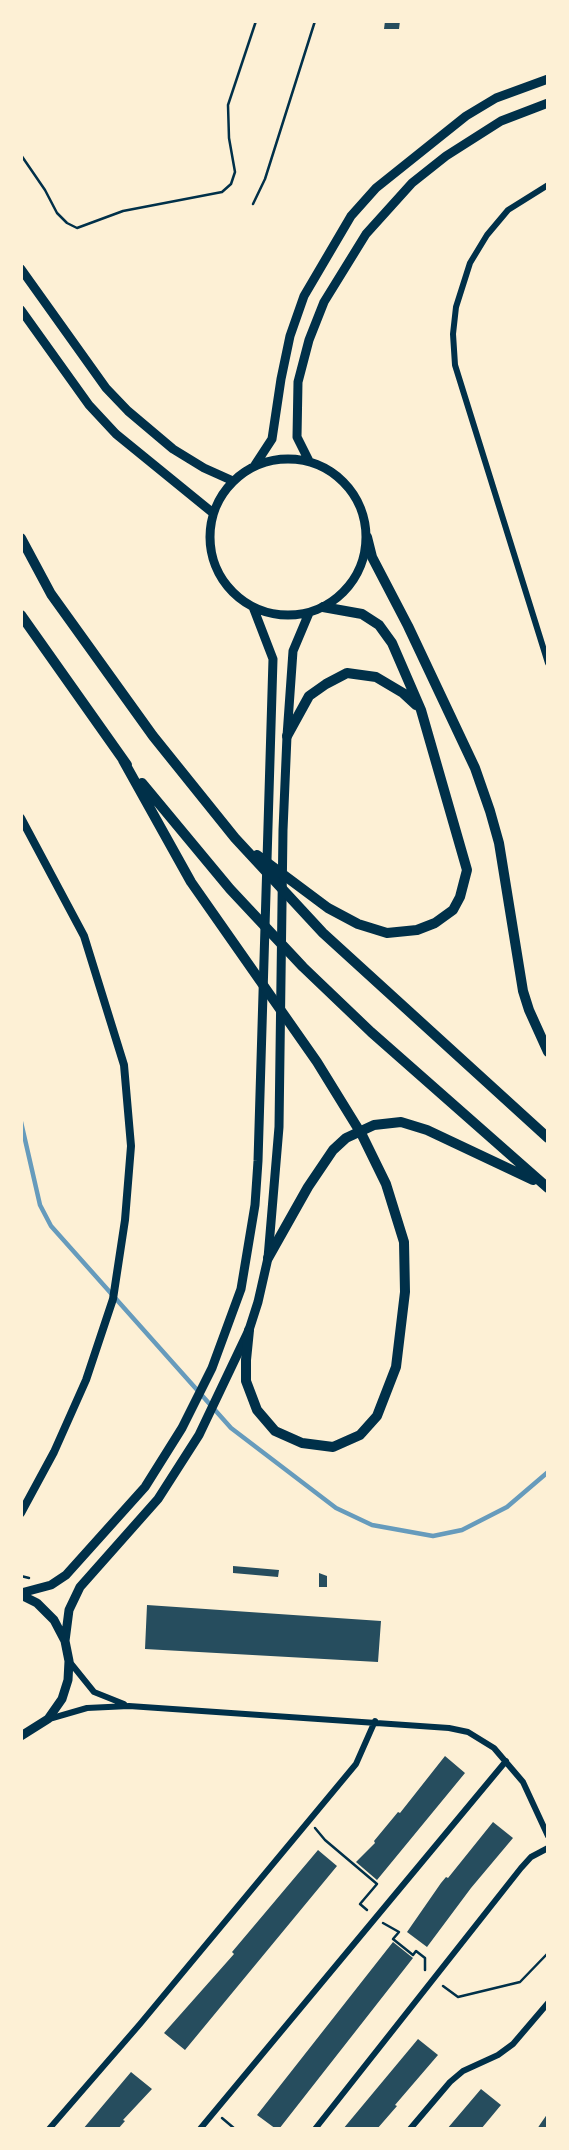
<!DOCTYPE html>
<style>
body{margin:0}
#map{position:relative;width:569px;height:2150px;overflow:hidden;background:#fdf0d5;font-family:Helvetica,sans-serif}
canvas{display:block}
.frame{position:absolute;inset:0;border:23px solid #fdf0d5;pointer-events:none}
</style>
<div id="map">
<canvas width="569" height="2150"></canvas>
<div class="frame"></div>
</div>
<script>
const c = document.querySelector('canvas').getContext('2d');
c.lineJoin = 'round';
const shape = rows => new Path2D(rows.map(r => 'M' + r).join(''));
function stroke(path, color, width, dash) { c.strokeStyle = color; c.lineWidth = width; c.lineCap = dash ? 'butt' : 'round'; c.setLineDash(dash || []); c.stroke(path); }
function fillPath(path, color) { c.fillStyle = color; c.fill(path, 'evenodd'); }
stroke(shape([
 [21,1122,40,1205,51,1226,231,1428,336,1508,372,1525,433,1536,462,1530,507,1507,548,1472]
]), '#669bbc', 4.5);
fillPath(shape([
 [385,21,400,21,399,29,384,29],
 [233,1566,279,1570,278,1577,233,1573],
 [319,1573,327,1576,327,1587,319,1587],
 [147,1605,381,1621,378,1662,145,1649],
 [445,1756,465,1773,377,1880,356,1862,375,1843,374,1841,398,1812,400,1813],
 [493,1822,513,1838,471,1888,427,1947,407,1932,441,1883,446,1877,448,1878],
 [318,1850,337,1866,185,2050,164,2033,234,1954,232,1952],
 [393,1942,413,1958,279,2129,276,2129,257,2115],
 [418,2039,438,2055,395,2105,397,2106,377,2129,343,2129],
 [131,2072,152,2089,123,2120,125,2121,118,2129,83,2129],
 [481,2089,501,2105,481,2129,447,2129],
 [548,2113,548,2129,537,2129,541,2123]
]), '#264d5e');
stroke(shape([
 [21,155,45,190,57,213,67,223,77,228,123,211,222,192,231,184,235,172,229,138,228,105,256,21],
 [253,204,265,179,315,21],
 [21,1576,29,1578],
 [315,1828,325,1840,377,1884,360,1904,367,1910],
 [383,1923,399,1932,393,1939,413,1955,416,1951,425,1958,425,1970],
 [443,1986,458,1997,520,1982,548,1953],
 [222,2118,235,2129]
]), '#003049', 2.5);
stroke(shape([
 [548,185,508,210,487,235,470,263,456,307,453,334,455,365,548,663],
 [69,1661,94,1692,124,1704],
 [49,1719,87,1708,129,1706,449,1728,468,1732,494,1748,523,1782,548,1836],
 [49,2129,140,2024,356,1764,375,1721],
 [200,2129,506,1761],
 [315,2129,521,1868,531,1857,548,1848],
 [410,2129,450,2082,463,2071,498,2055,513,2044,548,2003]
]), '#003049', 6);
stroke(shape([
 [21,818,84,936,124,1065,131,1146,125,1220,113,1299,86,1380,54,1452,21,1513]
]), '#003049', 8);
stroke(shape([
 [21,269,106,388,128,411,173,449,204,468,233,481],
 [21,310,89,405,116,434,213,513],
 '210 537a78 78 0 1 1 156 0a78 78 0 1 1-156 0Z',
 [309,461,297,437,298,382,309,340,324,302,366,234,412,183,446,156,501,121,548,103],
 [255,465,272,439,281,379,290,336,304,296,351,216,376,188,466,116,496,98,548,79],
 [21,1593,51,1585,66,1575,145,1487,182,1428,212,1368,241,1289,255,1205,258,1161,273,659,253,607],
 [21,1595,37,1603,54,1620,65,1641,69,1661,68,1680,62,1699,48,1719,21,1736],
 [65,1641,69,1610,80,1587,158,1499,199,1435,249,1330,258,1302,268,1258,279,1127,283,830,287,736,293,651,309,613]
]), '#003049', 9);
stroke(shape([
 [367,537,372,557,408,626,475,768,490,811,499,843,523,991,529,1010,548,1052],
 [21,538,51,594,153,736,235,838,323,933,548,1138],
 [21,615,127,765],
 [287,736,309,696,326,684,347,673,376,677,403,693,416,705],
 [123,760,191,882,317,1062,362,1135,386,1184,404,1242,405,1292,396,1367,377,1416,360,1435,333,1447,302,1443,275,1431,257,1410,246,1381,246,1360,249,1330],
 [142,783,230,889,303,967,371,1032,548,1188],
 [257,855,328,908,358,924,387,933,417,930,435,923,453,910,460,897,467,870,421,710,392,643,379,625,362,614,323,607],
 [268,1258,308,1187,333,1150,346,1138,374,1125,401,1122,427,1130,533,1180]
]), '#003049', 10);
</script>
